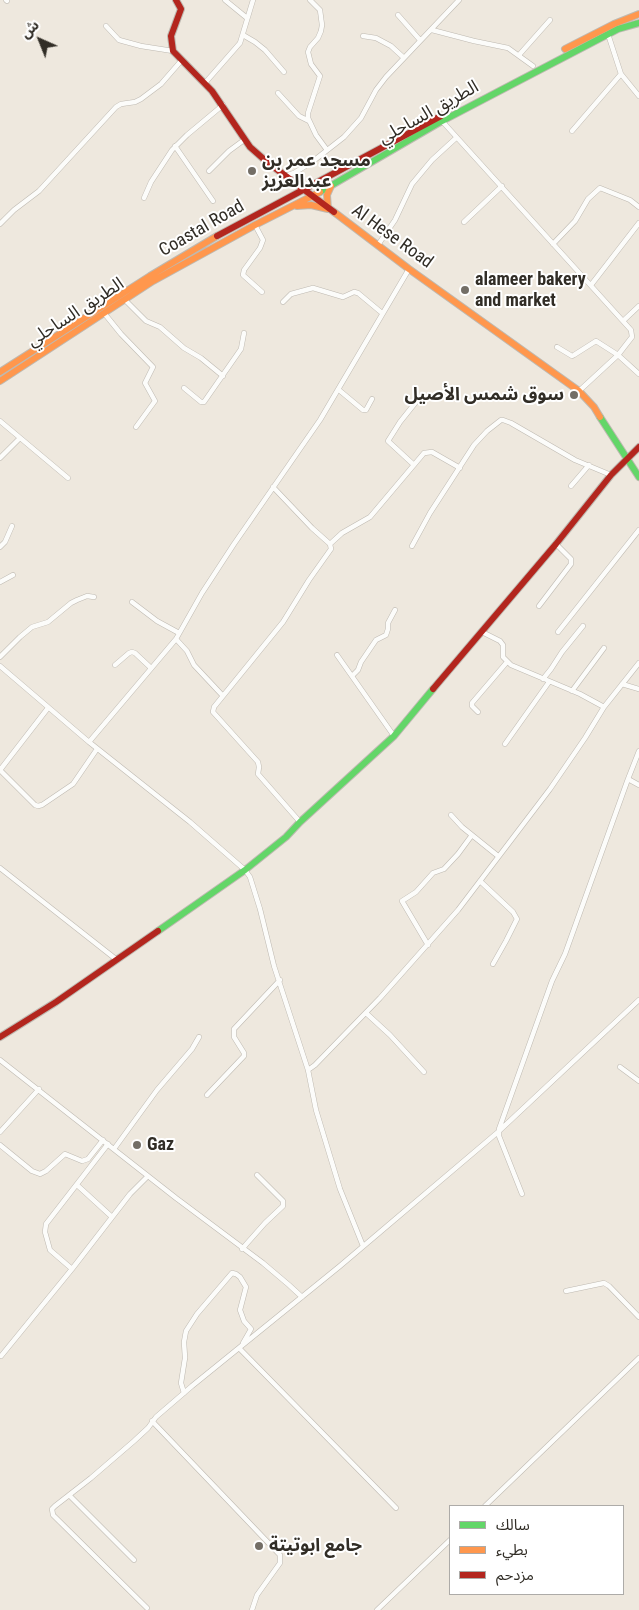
<!DOCTYPE html>
<meta charset="utf-8">
<style>
body{margin:0}
#map{position:relative;width:639px;height:1610px;overflow:hidden;background:#eee8de;font-family:"Roboto Condensed","Noto Sans Arabic",sans-serif}
canvas{display:block}
.legend{position:absolute;left:449px;top:1505px;width:175px;height:90px;box-sizing:border-box;background:#fff;border:1px solid #adaba8;margin:0;padding:6px 9px;list-style:none;font-size:15px;color:#312d26}
.legend li{display:flex;align-items:center;gap:10px;height:25px}
.legend b{width:25px;border:1px solid #adaba8}
.north{position:absolute;left:15px;top:15px;width:50px;height:50px;-webkit-text-stroke:4px #fff;paint-order:stroke;rotate:316deg;font-size:14px;font-weight:700;line-height:20px;text-align:center;color:#312d26}
.north::after{content:'';display:block;margin:auto;width:18px;height:22px;background:#312d26;clip-path:polygon(50% 0,100% 100%,50% 72%,0 100%)}
</style>
<div id="map">
<canvas width="639" height="1610"></canvas>
<ul class="legend">
<li><b style="height:6px;background:#63d668"></b>سالك</li>
<li><b style="height:6px;background:#ff974d"></b>بطيء</li>
<li><b style="height:6px;background:#b3261e"></b>مزدحم</li>
</ul>
<div class="north">ش</div>
</div>
<script>
const c = document.querySelector('canvas').getContext('2d');
c.lineJoin = 'round';
const shape = rows => new Path2D(rows.map(r => 'M' + r).join(''));
function stroke(path, color, width, dash) { c.strokeStyle = color; c.lineWidth = width; c.lineCap = dash ? 'butt' : 'round'; c.setLineDash(dash || []); c.stroke(path); }
function write(font, color, halo, rows, align = 'center') {
  c.font = font + ' "Roboto Condensed","Noto Sans Arabic",sans-serif'; c.lineWidth = 4; c.setLineDash([]); c.textBaseline = 'middle'; c.strokeStyle = halo; c.fillStyle = color; for (const [text, x, y, turn = 0] of rows) {
    c.save(); c.translate(x, y); c.rotate((+turn || 0) * Math.PI / 180); c.textAlign = isNaN(turn) ? turn : align; if (halo) c.strokeText(text, 0, 0); c.fillText(text, 0, 0); c.restore();
  }
}
const street = shape([
 [6,0,7,1],
 [225,0,247,18],
 [310,0,320,10,322,25,321,31,318,38,310,47,308,52,311,64,320,76,308,113,308,118,316,135,327,150],
 [398,15,420,40],
 [106,26,119,40,141,46,173,51],
 [432,30,474,41,508,48,533,66],
 [608,34,621,74,639,96],
 [243,35,255,42,265,50,284,72],
 [363,36,376,38,391,46,403,57],
 [519,55,550,20],
 [205,83,240,43,253,0],
 [278,93,299,116,309,121],
 [442,121,631,330,632,337,618,355,579,391],
 [572,131,621,74],
 [175,146,213,201],
 [209,171,229,151,244,140],
 [285,176,294,173,312,162,344,137,361,118,376,90,386,77,459,0],
 [144,198,151,182,172,150,187,135,223,105],
 [464,222,502,186],
 [0,224,14,210,39,191,116,107,121,104,135,102,141,99,161,84,181,61],
 [255,225,263,240,260,248,244,270,243,275,262,292],
 [553,244,575,221,588,199,600,188,630,200,639,207],
 [378,245,395,220,412,184,432,160,456,138],
 [591,285,639,223],
 [125,300,146,321,160,327,184,348,201,358,223,376],
 [283,302,291,294,313,288,343,297,354,292,358,293,382,313],
 [104,313,121,334,153,367,145,383,155,401,136,427],
 [623,321,639,306],
 [557,347,572,356,574,355,596,341,618,355,639,374],
 [184,388,201,402,204,402,241,349,244,333],
 [339,390,363,410,366,410,372,399],
 [0,421,68,478],
 [0,458,20,438],
 [414,465,388,441,400,422,416,402],
 [571,486,589,465],
 [273,487,312,528,330,544,331,549,309,580,283,622,214,707,213,712,258,762,259,767,258,774,300,822],
 [330,544,342,533,370,517,424,453,432,452,460,468],
 [412,546,430,513,474,445,487,431,501,420,503,420,511,423,575,460,611,475],
 [0,547,5,542,12,526],
 [0,582,13,575],
 [132,602,157,621,179,633],
 [539,606,571,564,571,559,556,544],
 [482,632,500,641,503,645,503,657,511,665,580,694,604,707],
 [558,632,639,530],
 [176,639,187,651,194,665,223,696],
 [337,655,394,736],
 [0,657,20,637,32,627,48,622,71,603,77,600,87,596,94,597],
 [115,665,129,653,132,652,135,653,151,668],
 [0,666,89,742,190,822,245,870,250,877,260,909,274,966,308,1070,316,1110,340,1189,363,1246],
 [352,676,358,670,361,662,376,640,386,635,388,629,388,623,395,610],
 [543,679,551,669,562,652,583,626],
 [622,684,639,689],
 [572,691,604,648],
 [48,708,0,770,35,805,38,806,42,805,73,784,97,749],
 [478,712,472,706,472,703,507,662],
 [89,742,176,639,202,593,234,544,320,420,409,269],
 [505,744,549,682],
 [628,779,639,785],
 [451,815,462,827,498,856],
 [0,868,117,960],
 [480,881,513,912,517,919,506,941,493,964],
 [428,945,402,901,416,892,433,873,444,869,458,854,472,835],
 [366,1013,390,1035,424,1072],
 [0,1060,176,1198,263,1263,289,1285,302,1297],
 [620,1067,639,1081],
 [308,1070,315,1065,380,998,458,910,550,789,585,738,604,707,639,663],
 [207,1095,244,1056,244,1053,234,1037,234,1029,280,980],
 [0,1132,39,1089],
 [0,1145,32,1171,40,1174,46,1171,65,1154,82,1161,88,1159,103,1140],
 [114,1149,157,1090,192,1049,199,1037],
 [77,1185,112,1217],
 [522,1194,499,1136,499,1129,552,981,565,954,628,779,639,751],
 [242,1249,265,1223,283,1206,283,1201,257,1175],
 [72,1269,130,1194,148,1176],
 [566,1291,604,1283,609,1286,639,1317],
 [239,1348,396,1508],
 [1,1356,72,1269,50,1250,45,1232,46,1224,108,1144],
 [184,1393,181,1383,185,1358,184,1342,186,1331,197,1314,232,1273,236,1274,240,1277,246,1287,240,1310,244,1321,251,1329,243,1343],
 [152,1421,280,1555,280,1563,257,1595,252,1610],
 [69,1495,134,1560],
 [485,1506,639,1358],
 [147,1608,53,1515,52,1509,55,1506,91,1478,134,1441,148,1428,156,1417,192,1386,340,1266,498,1132,639,1000],
 [377,1610,450,1540]
]);
const fast = shape([
 [320,192,442,121,618,29,639,23],
 [600,417,639,477],
 [158,931,245,870,286,837,300,822,394,736,433,689]
]);
const slow = shape([
 [565,49,614,24,639,14],
 [297,206,311,205,328,209],
 [328,209,327,195,331,186],
 [334,212,409,269,579,391,594,407,600,417],
 [0,372,150,276,217,236],
 [0,381,153,281,255,225,320,192]
]);
const jam = shape([
 [176,0,181,9,171,36,173,51,212,91,250,147,267,162,334,212],
 [217,236,441,116],
 [433,689,556,544,611,475,639,447],
 [0,1037,56,1002,158,931]
]);
stroke(street, '#beb9b1', 5.5);
stroke(fast, '#beb9b1', 8);
stroke(slow, '#beb9b1', 8);
stroke(jam, '#beb9b1', 8);
stroke(street, '#fcfcfa', 4.5);
stroke(fast, '#63d668', 6);
stroke(slow, '#ff974d', 6);
stroke(jam, '#b3261e', 6);
for (const [x, y, r, color] of [
 [252,171,5,"#736e66"],
 [465,290,5,"#736e66"],
 [574,395,5,"#736e66"],
 [137,1145,5,"#736e66"],
 [259,1546,5,"#736e66"]
]) { const dot = new Path2D(); dot.arc(x, y, r, 0, 2 * Math.PI); c.fillStyle = color; c.fill(dot); stroke(dot, '#fff', 2); }
write('18px', '#312d26', '#fff', [
 ["الطريق الساحلي",429,113,-29],
 ["Coastal Road",202,229,-30],
 ["Al Hese Road",392,237,36],
 ["الطريق الساحلي",76,313,-33]
]);
write('bold 18px', '#312d26', '#fff', [
 ["مسجد عمر بن",262,161],
 ["عبدالعزيز",262,182],
 ["alameer bakery",475,280],
 ["and market",475,301],
 ["سوق شمس الأصيل",564,395,"right"],
 ["Gaz",147,1145],
 ["جامع ابوتيتة",269,1546]
], 'left');
</script>
